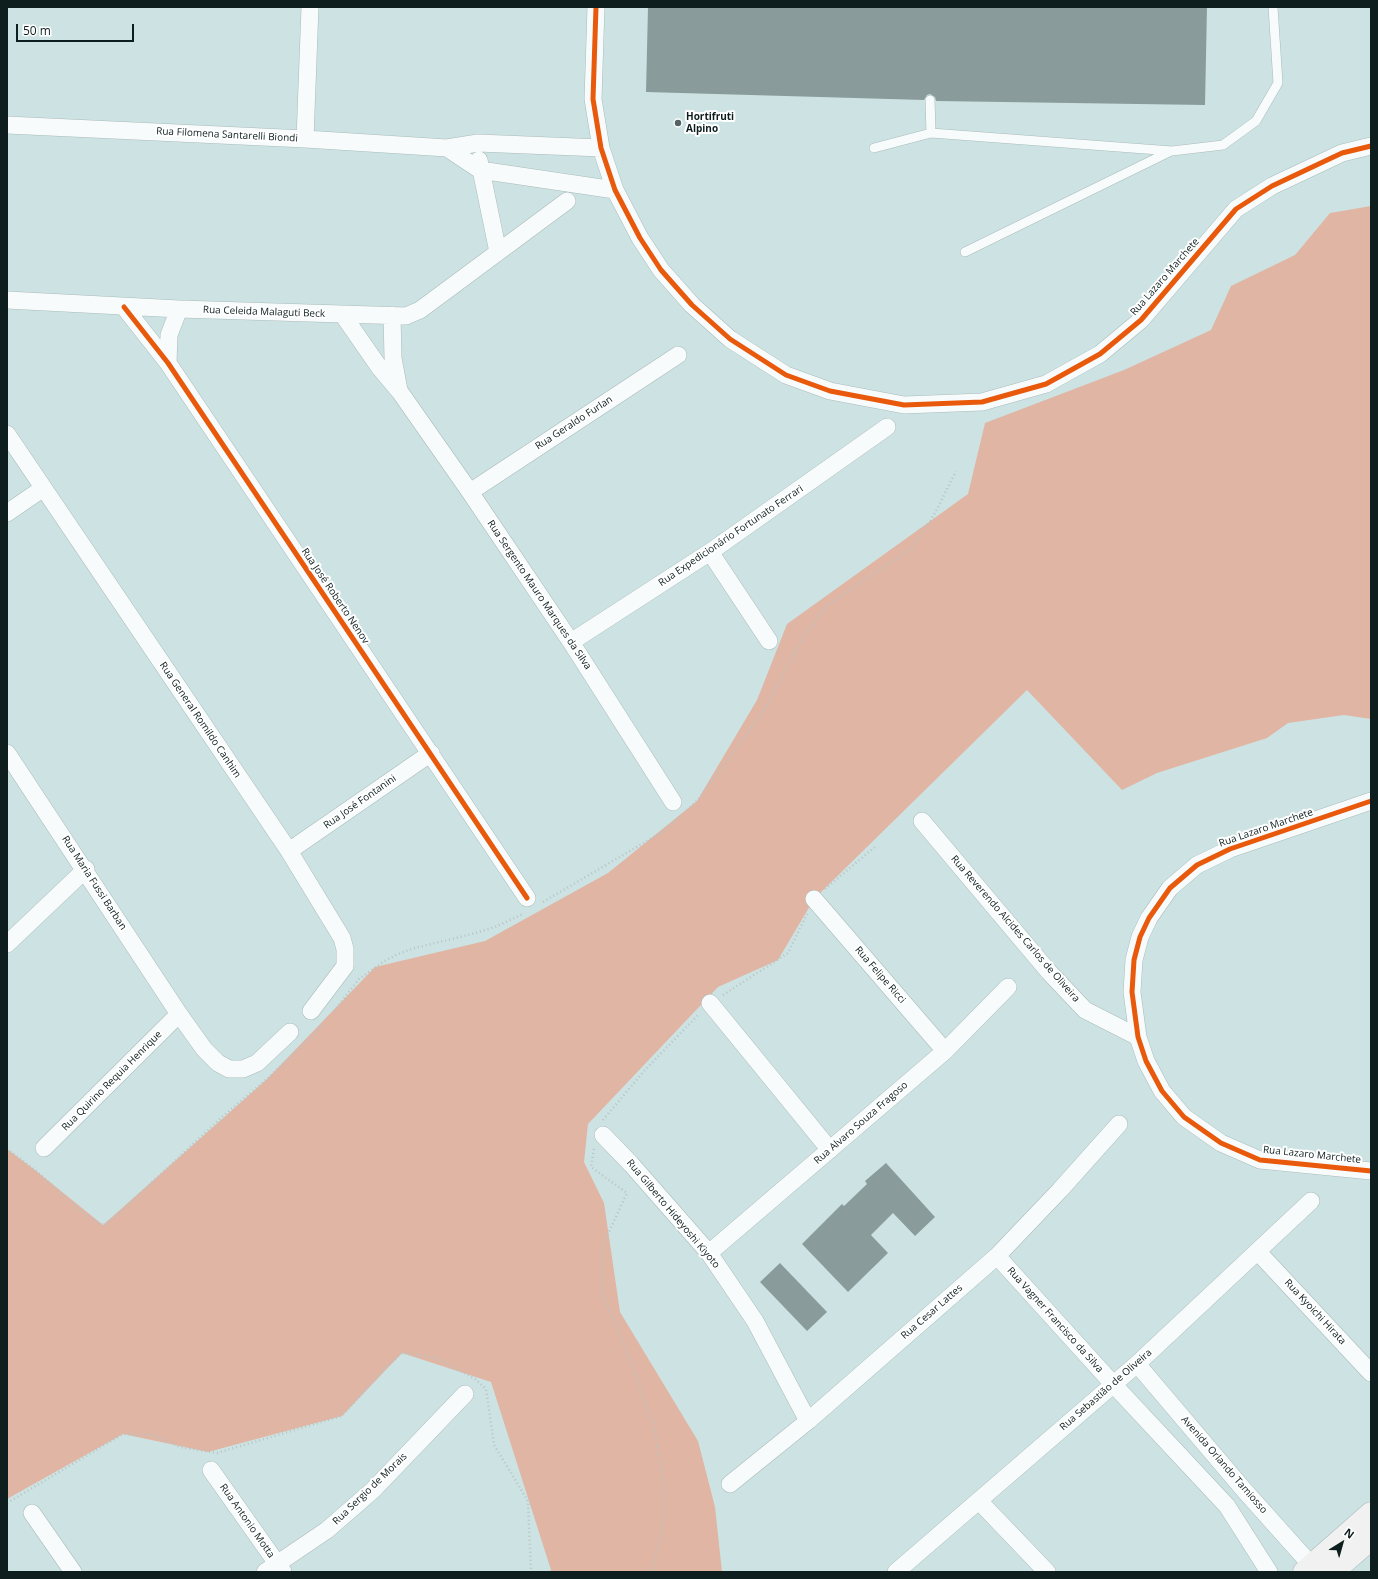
<!DOCTYPE html>
<meta charset="utf-8">
<style>
body{margin:0}
#map{position:relative;width:1378px;height:1579px;overflow:hidden;background:#cde3e3;font-family:"Open Sans",sans-serif}
canvas{display:block}
.frame{position:absolute;inset:0;border:8px solid #0e1e1e;pointer-events:none}
.north{position:absolute;left:1322px;top:1523px;width:40px;height:40px;-webkit-text-stroke:3px #fff;paint-order:stroke;rotate:37deg;font-size:11px;font-weight:700;line-height:16px;text-align:center;color:#0e1e1e}
.north::after{content:'';display:block;margin:auto;width:14px;height:18px;background:#0e1e1e;clip-path:polygon(50% 0,100% 100%,50% 72%,0 100%)}
.scale{position:absolute;left:16px;top:24px;width:118px;height:18px;box-sizing:border-box;border:2px solid #0e1e1e;border-top:0;padding-left:5px;font-size:12px;line-height:14px;white-space:nowrap;color:#0e1e1e;-webkit-text-stroke:3px #fff;paint-order:stroke}
</style>
<div id="map">
<canvas width="1378" height="1579"></canvas>
<div class="frame"></div>
<div class="north">N</div>
<div class="scale">50 m</div>
</div>
<script>
const c = document.querySelector('canvas').getContext('2d');
c.lineJoin = 'round';
function fillPath(path, color) { c.fillStyle = color; c.fill(path, 'evenodd'); }
const shape = rows => new Path2D(rows.map(r => 'M' + r).join(''));
function stroke(path, color, width, dash) { c.strokeStyle = color; c.lineWidth = width; c.lineCap = dash ? 'butt' : 'round'; c.setLineDash(dash || []); c.stroke(path); }
function write(font, color, halo, rows, align = 'center') {
  c.font = font + ' "Open Sans",sans-serif'; c.lineWidth = 4; c.setLineDash([]); c.textBaseline = 'middle'; c.strokeStyle = halo; c.fillStyle = color; for (const [text, x, y, turn = 0] of rows) {
    c.save(); c.translate(x, y); c.rotate((+turn || 0) * Math.PI / 180); c.textAlign = isNaN(turn) ? turn : align; if (halo) c.strokeText(text, 0, 0); c.fillText(text, 0, 0); c.restore();
  }
}
fillPath(shape([
 [1371,206,1371,719,1344,715,1288,723,1267,738,1157,773,1122,790,1027,690,814,899,778,960,718,987,588,1124,584,1162,604,1203,620,1312,698,1441,715,1507,722,1572,549,1572,551,1570,491,1382,402,1353,342,1416,208,1452,123,1434,7,1499,7,1149,35,1170,103,1225,267,1079,375,967,485,941,608,873,697,801,757,700,787,624,968,494,985,423,1124,370,1211,330,1231,286,1295,255,1330,213]
]), '#e0b5a4');
fillPath(shape([
 [648,7,1207,7,1205,105,936,101,935,97,930,94,927,95,924,100,646,92],
 [886,1163,935,1217,915,1236,893,1213,871,1235,888,1253,848,1292,802,1244,842,1204,844,1206,867,1184,865,1181],
 [780,1263,827,1312,807,1331,760,1282]
]), '#8a9b9b');
const lane = shape([
 [930,100,931,133],
 [874,148,931,133,1172,151,1223,145,1256,121,1278,83,1273,7],
 [965,252,1171,151]
]);
const street = shape([
 [596,7,593,99,601,148,615,190,640,238,661,270,692,305,730,339,786,375,830,391,904,405,982,402,1046,384,1100,354,1141,320,1236,209,1272,186,1342,153,1371,146],
 [7,125,305,139,447,148,478,143,601,148],
 [305,139,310,7],
 [447,148,480,170,615,190],
 [479,160,498,252],
 [7,300,179,309,406,316,420,310,567,201],
 [124,307,168,363,527,898],
 [343,315,379,367,400,392,470,492,571,642,673,802],
 [392,315,393,358,399,390],
 [168,363,169,335,179,309],
 [7,434,289,851,342,938,345,949,345,966,311,1011],
 [470,492,678,355],
 [7,513,42,489],
 [710,552,769,641],
 [571,642,710,552,887,427],
 [7,753,179,1014,204,1049,218,1063,229,1069,243,1069,257,1063,290,1032],
 [1371,801,1230,849,1197,865,1170,888,1149,918,1140,937,1134,960,1132,992,1138,1037,1146,1061,1162,1091,1184,1117,1221,1143,1260,1160,1371,1171],
 [922,821,1049,972,1085,1010,1138,1037],
 [289,851,431,753],
 [814,899,945,1051],
 [7,944,86,869],
 [710,1003,830,1150],
 [603,1135,631,1164,709,1253,755,1321,808,1421],
 [44,1148,179,1014],
 [1258,1252,1371,1373],
 [709,1253,945,1051,1008,987],
 [997,1256,1113,1384,1227,1506,1269,1572],
 [1137,1364,1244,1490,1312,1566],
 [211,1470,283,1572],
 [730,1484,808,1421,997,1256,1060,1190,1119,1124],
 [979,1501,1047,1572],
 [32,1513,73,1572],
 [265,1572,327,1530,373,1490,465,1394],
 [896,1572,1137,1364,1311,1201]
]);
const secondary = shape([
 [1304,1572,1371,1513],
 [1333,1572,1371,1539]
]);
stroke(lane, '#a9baba', 10);
stroke(street, '#a9baba', 18);
stroke(secondary, '#a9baba', 23);
stroke(shape([
 [687,810,697,801,763,712,800,643,826,606,911,549,934,515,956,471],
 [825,889,876,846],
 [543,902,664,831,679,817],
 [723,995,788,953,807,914],
 [334,1011,359,979,383,962,398,954,415,948,472,934,495,927,523,914],
 [603,1120,644,1071,699,1014],
 [7,1149,35,1170,89,1218,103,1225,116,1216,222,1117,267,1079,314,1035,324,1022],
 [594,1149,591,1167,627,1193,602,1247,602,1293,629,1357,654,1426,665,1493,661,1536,651,1572],
 [7,1503,123,1434,153,1435,180,1447,217,1453,342,1416,381,1372,402,1353,437,1358,475,1379,486,1389,494,1445,528,1501,531,1572]
]), '#bac2c2', 2.5, [1, 3]);
stroke(lane, '#f8fbfb', 9);
stroke(street, '#f8fbfb', 17);
stroke(secondary, '#f2f1f1', 22);
stroke(shape([
 [596,7,593,99,601,148,615,190,640,238,661,270,692,305,730,339,786,375,830,391,904,405,982,402,1046,384,1100,354,1141,320,1236,209,1272,186,1342,153,1371,146],
 [124,307,168,363,527,898],
 [1371,801,1230,849,1197,865,1170,888,1149,918,1140,937,1134,960,1132,992,1138,1037,1146,1061,1162,1091,1184,1117,1221,1143,1260,1160,1371,1171]
]), '#e8590c', 5);
for (const [x, y, r, color] of [
 [678,123,4,"#516363"]
]) { const dot = new Path2D(); dot.arc(x, y, r, 0, 2 * Math.PI); c.fillStyle = color; c.fill(dot); stroke(dot, '#fff', 1.5); }
write('bold 10px', '#0e1e1e', '#fff', [
 ["Hortifruti",686,117],
 ["Alpino",686,129]
], 'left');
write('10px', '#0e1e1e', '#fff', [
 ["Rua Filomena Santarelli Biondi",227,135,3],
 ["Rua Lazaro Marchete",1165,277,-49],
 ["Rua Celeida Malaguti Beck",264,312,2],
 ["Rua Geraldo Furlan",574,423,-33],
 ["Rua Expedicionário Fortunato Ferrari",731,536,-34],
 ["Rua Sergento Mauro Marques da Silva",539,595,56],
 ["Rua José Roberto Nenov",335,596,56],
 ["Rua General Romildo Canhim",200,720,56],
 ["Rua José Fontanini",360,802,-35],
 ["Rua Lazaro Marchete",1266,828,-19],
 ["Rua Maria Fussi Barban",94,883,57],
 ["Rua Reverendo Alcides Carlos de Oliveira",1015,929,49],
 ["Rua Felipe Ricci",880,975,49],
 ["Rua Quirino Requia Henrique",112,1081,-45],
 ["Rua Alvaro Souza Fragoso",861,1123,-41],
 ["Rua Lazaro Marchete",1312,1155,6],
 ["Rua Gilberto Hideyoshi Kiyoto",673,1214,50],
 ["Rua Cesar Lattes",932,1312,-41],
 ["Rua Kyoichi Hirata",1315,1312,47],
 ["Rua Vagner Francisco da Silva",1055,1320,48],
 ["Rua Sebastião de Oliveira",1106,1390,-41],
 ["Avenida Orlando Tamiosso",1224,1465,49],
 ["Rua Sergio de Morais",370,1489,-44],
 ["Rua Antonio Motta",247,1521,55]
]);
</script>
